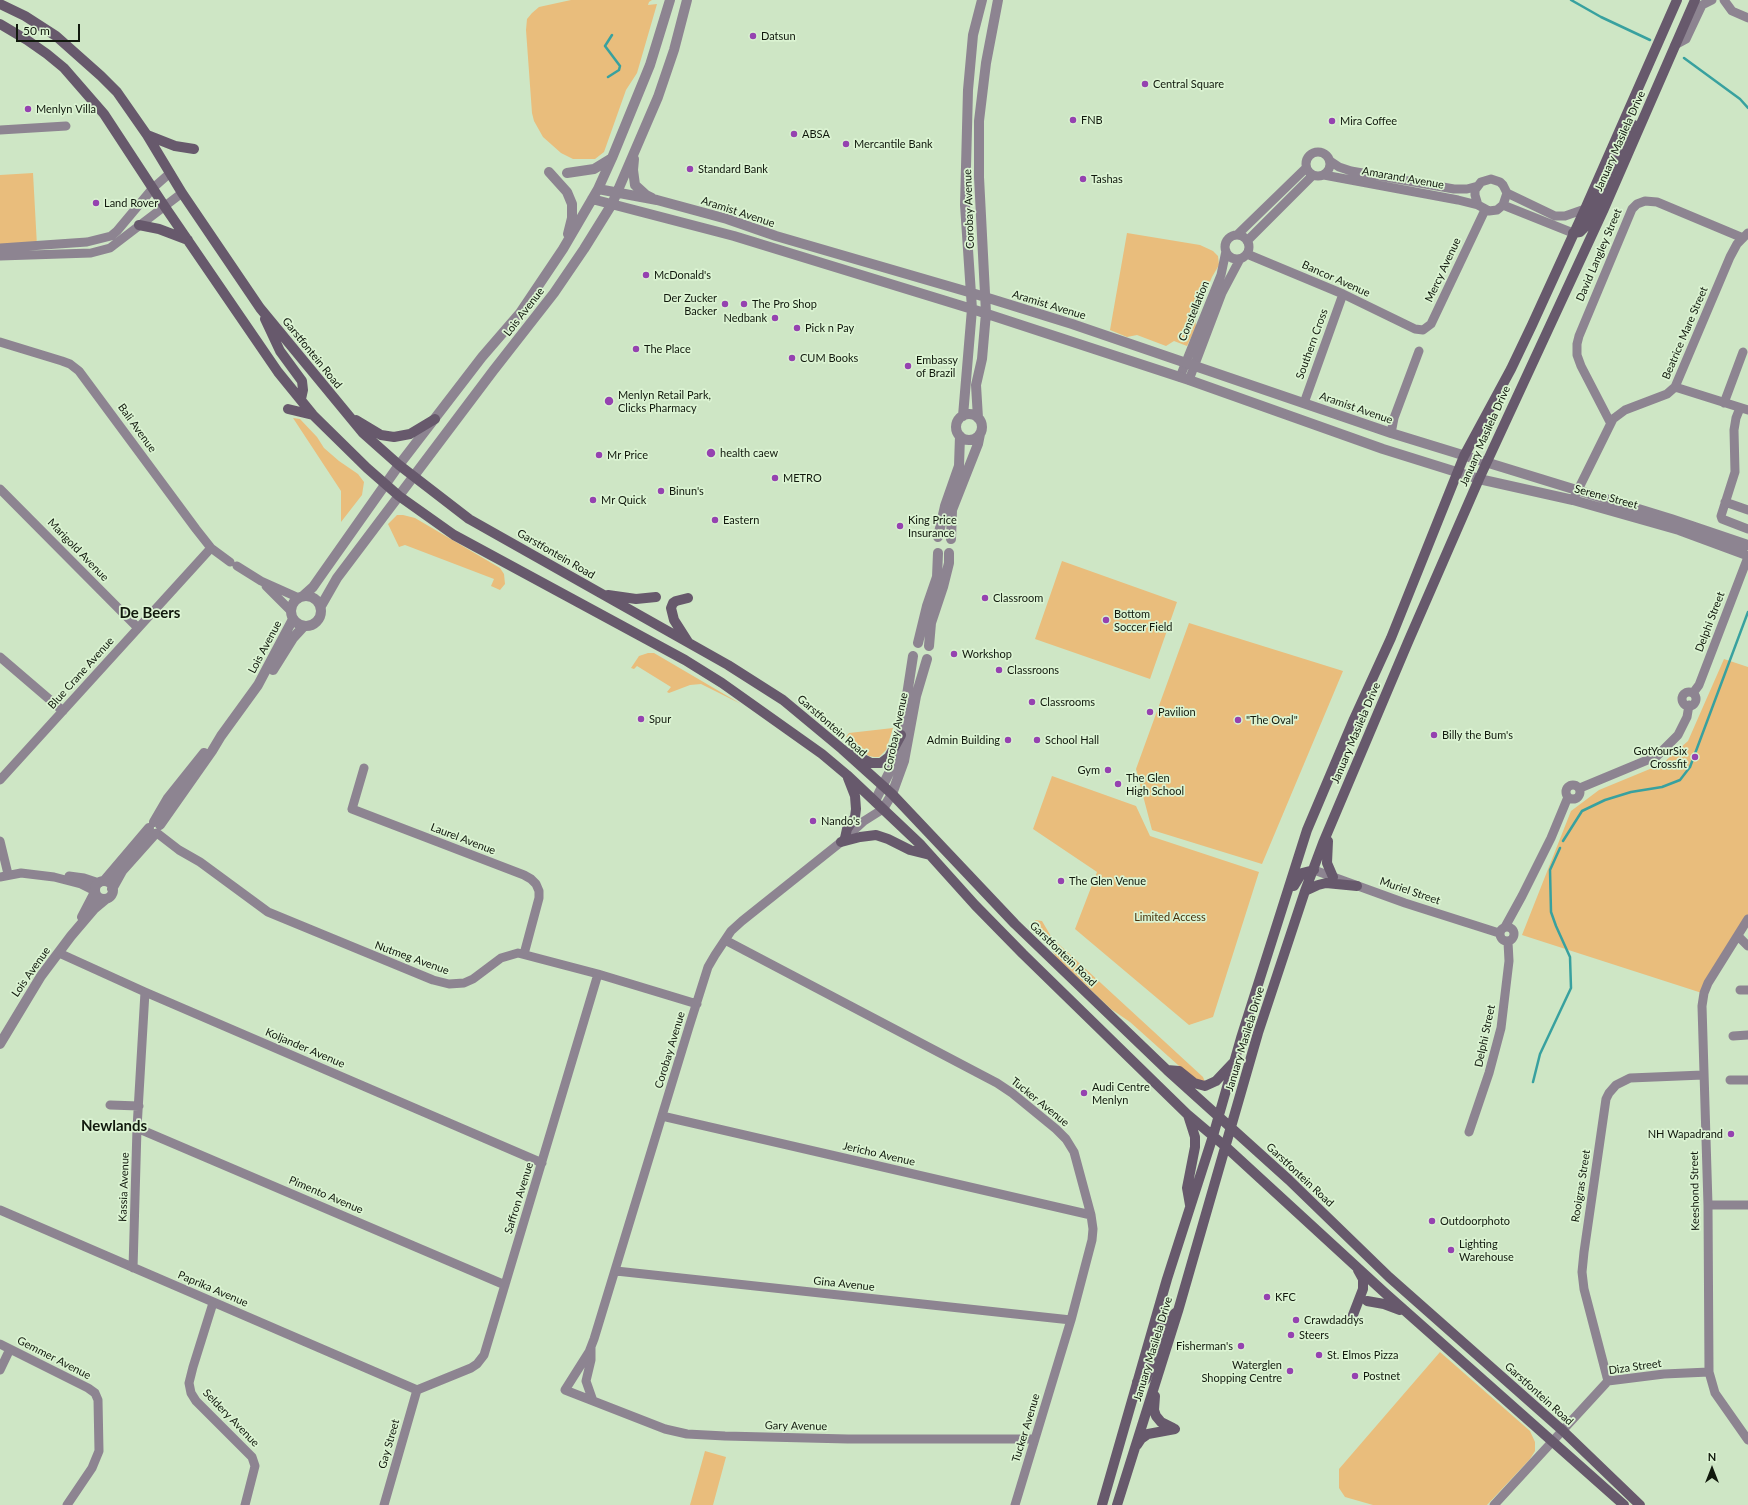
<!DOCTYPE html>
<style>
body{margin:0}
#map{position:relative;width:1748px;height:1505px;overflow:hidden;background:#cee6c5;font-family:Lato,sans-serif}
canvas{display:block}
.north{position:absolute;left:1692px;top:1449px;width:40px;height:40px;-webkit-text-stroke:3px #dbf3d2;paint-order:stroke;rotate:0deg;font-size:11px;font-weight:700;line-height:16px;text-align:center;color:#11190d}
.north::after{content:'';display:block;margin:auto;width:14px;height:18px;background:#11190d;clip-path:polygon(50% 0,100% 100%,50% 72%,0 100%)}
.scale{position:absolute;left:16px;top:24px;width:64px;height:18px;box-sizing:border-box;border:2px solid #11190d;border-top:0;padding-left:5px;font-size:12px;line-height:14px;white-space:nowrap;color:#11190d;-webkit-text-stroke:3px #dbf3d2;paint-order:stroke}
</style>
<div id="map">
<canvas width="1748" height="1505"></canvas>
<div class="north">N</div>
<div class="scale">50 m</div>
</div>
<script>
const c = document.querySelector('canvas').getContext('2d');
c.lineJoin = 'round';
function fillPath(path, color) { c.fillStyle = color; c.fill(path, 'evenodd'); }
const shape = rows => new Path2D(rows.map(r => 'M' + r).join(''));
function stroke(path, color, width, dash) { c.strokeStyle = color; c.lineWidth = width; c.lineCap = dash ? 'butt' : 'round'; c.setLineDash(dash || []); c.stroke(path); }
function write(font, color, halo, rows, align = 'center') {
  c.font = font + ' Lato,sans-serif'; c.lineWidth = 3.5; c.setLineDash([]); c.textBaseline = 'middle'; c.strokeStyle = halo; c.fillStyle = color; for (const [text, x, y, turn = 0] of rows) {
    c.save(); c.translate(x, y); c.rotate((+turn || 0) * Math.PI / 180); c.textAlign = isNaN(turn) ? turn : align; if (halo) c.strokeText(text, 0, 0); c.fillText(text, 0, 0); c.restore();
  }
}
fillPath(shape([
 [571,0,652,0,649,2,648,5,657,4,637,73,626,90,604,152,595,159,573,159,561,153,543,137,534,121,532,113,526,30,527,19,532,13,539,7],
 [33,173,37,246,0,244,0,175],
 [1127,233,1200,245,1213,251,1218,256,1219,265,1212,277,1195,317,1196,327,1187,346,1174,341,1166,346,1137,335,1127,337,1110,330],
 [293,418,300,419,317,437,324,448,339,461,358,474,364,482,362,495,341,522,341,491],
 [397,515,403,515,415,518,500,568,504,574,505,584,500,590,491,586,494,579,405,545,399,547,388,524],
 [1062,561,1177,602,1150,679,1035,639],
 [1189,623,1343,671,1262,864,1152,830,1136,769],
 [648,653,654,653,741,704,701,684,690,685,669,693,667,692,671,687,637,666,634,669,631,668,639,656],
 [1724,659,1748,667,1748,925,1705,994,1522,935,1571,811,1599,790,1662,764,1688,741],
 [893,728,886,750,879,757,874,757,869,756,846,737,849,733],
 [1052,776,1136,806,1150,836,1259,872,1213,1017,1189,1025,1075,929,1097,872,1033,829],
 [1035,920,1042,921,1052,938,1203,1077,1205,1082,1197,1082,1130,1022,1111,1009,1056,957],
 [1440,1352,1530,1431,1535,1442,1535,1451,1530,1459,1487,1505,1373,1505,1345,1497,1339,1488,1339,1469],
 [705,1451,726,1457,713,1505,690,1505]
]), '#e9bd7c');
stroke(shape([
 [1571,0,1601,17,1650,40],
 [1684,58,1740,99,1748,108],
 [608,77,619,70,620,66,605,46,612,35],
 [1563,841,1582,811,1605,800,1631,792,1662,787,1680,780,1690,767,1748,612],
 [1533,1082,1540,1054,1571,988,1570,957,1556,926,1551,912,1550,870,1560,848]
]), '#38a19f', 2.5);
stroke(shape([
 [1724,0,1732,11,1748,18],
 [1675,45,1686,39,1702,5,1712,0],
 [0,130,66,126],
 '1306 164a12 12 0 1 1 24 0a12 12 0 1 1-24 0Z',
 [1330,161,1339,167,1351,171,1454,189,1467,189,1478,186],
 [1324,175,1458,200,1478,205,1489,211,1497,210,1503,205,1507,193,1503,185,1500,182,1491,179,1481,182,1475,190,1475,195,1478,205],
 [1507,193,1555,216,1565,216,1585,209],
 [1503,205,1573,233],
 [1237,235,1306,168],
 '1225 247a12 12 0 1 1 24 0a12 12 0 1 1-24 0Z',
 [1247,241,1313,175],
 [0,248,87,242,111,236,117,231,153,188,170,173],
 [1247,254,1343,294,1415,329,1423,330,1431,324,1485,210],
 [0,256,91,253,110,248,182,193],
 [0,342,62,361,70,364,79,371,196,529,211,548,230,562],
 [1180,377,1221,275,1226,251],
 [1189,380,1222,293,1240,259],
 [1675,387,1748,410],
 [1304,403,1343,294],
 [1724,403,1743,352],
 [1740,408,1736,418,1734,430,1735,472,1721,516,1722,519,1748,529],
 [1610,422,1581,366,1577,355,1577,344,1579,336,1632,209,1637,204,1645,201,1657,202,1743,238],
 [1391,433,1394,418,1419,351],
 [0,489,138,628],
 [1573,500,1613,419,1625,410,1667,394,1675,387,1730,257,1737,244,1748,233],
 [1725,502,1748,510],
 [237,566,261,581,299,598],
 [266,586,291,611],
 [0,657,63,711],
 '1682 699a7 7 0 1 1 14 0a7 7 0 1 1-14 0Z',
 [1693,693,1699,685,1748,557],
 [364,768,352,809,524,875,531,879,536,884,539,891,539,898,524,954],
 [0,780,211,548],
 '1566 792a7 7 0 1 1 14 0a7 7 0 1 1-14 0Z',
 [1580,788,1657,756,1678,735,1687,717,1689,705],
 [883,809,864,821,841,842,742,921,731,931,715,955,708,967,689,1027,594,1339,589,1352,565,1390,665,1429,687,1434,725,1436,848,1439,1035,1439],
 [157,833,179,850,200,862,268,912,433,980,449,984,464,983,473,979,501,958,518,953,598,974,697,1004],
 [0,841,8,874],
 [1314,870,1405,903,1499,933],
 [69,876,84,878,99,883],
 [0,877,21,873,54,877,81,884,95,891],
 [1748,919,1708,983,1704,993,1702,1006,1708,1205,1709,1372,1715,1393,1748,1440],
 '1500 934a7 7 0 1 1 14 0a7 7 0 1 1-14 0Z',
 [1505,927,1522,896,1551,838,1568,797],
 [1738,936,1748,946],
 [725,940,997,1083,1012,1093,1056,1129,1066,1139,1074,1152,1091,1215,1093,1229,1092,1240,1071,1320,1015,1505],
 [59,953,145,992,542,1163],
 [1740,990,1748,990],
 [1733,1036,1748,1035],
 [1730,1080,1748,1080],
 [110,1105,139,1106],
 [662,1116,1091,1215],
 [137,1128,505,1285],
 [1469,1132,1489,1073,1501,1028,1509,961,1508,942],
 [1708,1205,1748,1205],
 [0,1210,417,1390],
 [133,1268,137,1128,145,992],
 [616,1271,1071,1320],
 [213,1303,193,1367,189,1383,191,1393,196,1401,252,1457,255,1466,245,1505],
 [0,1344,88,1388,95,1393,98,1400,99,1451,92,1468,67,1505],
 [591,1348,591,1360,586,1381,593,1401],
 [0,1370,10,1349],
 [1608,1381,1584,1289,1582,1272,1584,1252,1606,1099,1609,1093,1616,1085,1630,1078,1703,1075],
 [417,1390,471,1368,477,1364,484,1355,598,974],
 [384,1505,417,1390],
 [1494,1505,1608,1381,1664,1374,1709,1372]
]), '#8d8491', 9);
stroke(shape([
 [634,159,633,170,635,185,646,195,652,198],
 [549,172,567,192,572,204,572,218,568,234],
 [567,173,594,169,612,158],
 [598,189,657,200,727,219,776,236,972,293,1072,324,1391,433,1671,519,1748,545],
 [592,199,734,236,972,309,1189,380,1383,449,1479,479,1573,500,1679,530,1744,554],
 '956 427a13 13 0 1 1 26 0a13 13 0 1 1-26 0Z',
 [963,416,972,309,965,205,968,90,973,35,982,0],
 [978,418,976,385,982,359,986,313,979,177,979,121,986,63,998,0],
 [938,537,945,506,959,466,960,436],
 [951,539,952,510,978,444,980,434],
 '291 611a15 15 0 1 1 30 0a15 15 0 1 1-30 0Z',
 [303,596,313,587,320,577,399,465,482,357,520,313,563,249,598,189,612,158,650,65,670,0],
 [321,606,337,578,493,371,554,293,584,249,612,204,658,97,674,50,687,0],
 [918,643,927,606,937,577,938,553],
 [929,646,931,623,943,587,949,563,949,553],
 [273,670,293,638,304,626],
 [875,801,889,773,899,747,913,656],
 [883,809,892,794,904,761,916,696,927,659],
 [154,822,168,798,204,753],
 [160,825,212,751,221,736,258,685,293,619],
 [104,881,149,828],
 '95 890a9 9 0 1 1 18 0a9 9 0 1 1-18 0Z',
 [112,889,122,871,155,834],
 [82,917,95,892],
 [0,1044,41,976,71,936,94,909,106,899]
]), '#8d8491', 10);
stroke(shape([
 [0,4,25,16,56,36,101,76,117,92,147,135,182,193,260,308,363,433,399,465,469,519,728,665,783,700,842,749,892,794,1015,924,1167,1070,1289,1180,1389,1277,1562,1430,1640,1505],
 [0,24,27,40,47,54,64,68,104,114,165,207,278,372,313,415,367,468,399,496,454,535,685,660,722,683,822,754,847,775,921,845,975,905,1023,954,1187,1114,1226,1147,1385,1293,1624,1505],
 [147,135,175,146,194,149],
 [139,225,159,229,188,240],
 [1573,233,1580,232,1587,225,1634,125],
 [265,319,280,351,302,381,303,390,301,399],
 [288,409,313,415],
 [356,420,381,435,394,437,410,434,435,419],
 [608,595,636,599,656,597],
 [688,598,676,601,673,603,671,608,674,620,688,642],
 [851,753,871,763,881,763,889,757,901,735],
 [845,838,847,829,855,817,856,809,855,796,848,778],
 [1328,841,1327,863,1333,877],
 [841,842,860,837,876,835,888,839,910,850,930,855],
 [1294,886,1302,873,1314,870],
 [1305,891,1318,885,1326,883,1357,886],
 [1167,1070,1179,1071,1194,1083,1205,1086,1216,1081,1233,1063],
 [1188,1115,1195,1137,1195,1147,1187,1188,1190,1205],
 [1367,1301,1384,1304,1400,1310],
 [1353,1315,1363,1289,1363,1279,1358,1270],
 [1137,1382,1143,1382,1146,1379,1164,1326,1168,1319,1178,1311],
 [1155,1396,1154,1410,1156,1416,1161,1422,1173,1428],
 [1137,1445,1141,1439,1148,1434,1175,1429],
 [1102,1505,1167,1279,1213,1136,1241,1038,1307,830,1354,719,1391,638,1464,456,1511,369,1532,325,1585,209,1677,0],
 [1117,1505,1178,1311,1258,1033,1305,891,1323,843,1408,642,1479,479,1603,211,1695,0]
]), '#67596c', 10);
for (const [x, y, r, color] of [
 [753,36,4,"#9542b0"],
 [1145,84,4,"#9542b0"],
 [28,109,4,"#9542b0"],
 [1073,120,4,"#9542b0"],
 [1332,121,4,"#9542b0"],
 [794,134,4,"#9542b0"],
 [846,144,4,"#9542b0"],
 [690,169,4,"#9542b0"],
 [1083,179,4,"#9542b0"],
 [96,203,4,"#9542b0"],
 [646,275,4,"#9542b0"],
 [725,304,4,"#9542b0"],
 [744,304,4,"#9542b0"],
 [775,318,4,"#9542b0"],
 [797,328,4,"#9542b0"],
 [636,349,4,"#9542b0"],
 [792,358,4,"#9542b0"],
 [908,366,4,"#9542b0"],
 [609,401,5,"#9542b0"],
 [711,453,5,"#9542b0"],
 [599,455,4,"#9542b0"],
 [775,478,4,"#9542b0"],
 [661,491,4,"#9542b0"],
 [593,500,4,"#9542b0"],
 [715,520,4,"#9542b0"],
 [900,526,4,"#9542b0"],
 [985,598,4,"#9542b0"],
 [1106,620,4,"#9542b0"],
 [954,654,4,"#9542b0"],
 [999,670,4,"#9542b0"],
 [1032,702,4,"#9542b0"],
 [1150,712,4,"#9542b0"],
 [641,719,4,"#9542b0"],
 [1238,720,4,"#9542b0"],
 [1434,735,4,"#9542b0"],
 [1008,740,4,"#9542b0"],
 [1037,740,4,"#9542b0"],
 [1695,757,4,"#9542b0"],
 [1108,770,4,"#9542b0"],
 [1118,784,4,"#9542b0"],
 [813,821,4,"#9542b0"],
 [1061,881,4,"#9542b0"],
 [1084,1093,4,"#9542b0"],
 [1731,1134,4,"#9542b0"],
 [1432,1221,4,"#9542b0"],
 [1451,1250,4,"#9542b0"],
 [1267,1297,4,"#9542b0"],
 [1296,1320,4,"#9542b0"],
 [1291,1335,4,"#9542b0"],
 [1241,1346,4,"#9542b0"],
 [1319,1355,4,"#9542b0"],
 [1290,1371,4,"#9542b0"],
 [1355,1376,4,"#9542b0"]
]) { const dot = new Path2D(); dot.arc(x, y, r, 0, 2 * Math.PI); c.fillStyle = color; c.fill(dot); stroke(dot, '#dbf3d2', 1.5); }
write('11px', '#11190d', '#dbf3d2', [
 ["Datsun",761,36],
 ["Central Square",1153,84],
 ["Menlyn Villa",36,109],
 ["FNB",1081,120],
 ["Mira Coffee",1340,121],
 ["ABSA",802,134],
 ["Mercantile Bank",854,144],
 ["Standard Bank",698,169],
 ["Tashas",1091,179],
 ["Land Rover",104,203],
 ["McDonald's",654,275],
 ["Der Zucker",717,298,"right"],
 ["Backer",717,311,"right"],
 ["The Pro Shop",752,304],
 ["Nedbank",767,318,"right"],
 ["Pick n Pay",805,328],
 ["The Place",644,349],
 ["CUM Books",800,358],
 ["Embassy",916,360],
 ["of Brazil",916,373],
 ["Menlyn Retail Park,",618,395],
 ["Clicks Pharmacy",618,408],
 ["health caew",720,453],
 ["Mr Price",607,455],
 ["METRO",783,478],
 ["Binun's",669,491],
 ["Mr Quick",601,500],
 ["Eastern",723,520],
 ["King Price",908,520],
 ["Insurance",908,533],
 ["Classroom",993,598],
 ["Bottom",1114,614],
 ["Soccer Field",1114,627],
 ["Workshop",962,654],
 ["Classroons",1007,670],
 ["Classrooms",1040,702],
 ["Pavilion",1158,712],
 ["Spur",649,719],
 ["\"The Oval\"",1246,720],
 ["Billy the Bum's",1442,735],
 ["Admin Building",1000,740,"right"],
 ["School Hall",1045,740],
 ["GotYourSix",1687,751,"right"],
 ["Crossfit",1687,764,"right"],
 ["Gym",1100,770,"right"],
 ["The Glen",1126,778],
 ["High School",1126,791],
 ["Nando's",821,821],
 ["The Glen Venue",1069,881],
 ["Audi Centre",1092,1087],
 ["Menlyn",1092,1100],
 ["NH Wapadrand",1723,1134,"right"],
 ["Outdoorphoto",1440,1221],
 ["Lighting",1459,1244],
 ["Warehouse",1459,1257],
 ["KFC",1275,1297],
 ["Crawdaddys",1304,1320],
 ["Steers",1299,1335],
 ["Fisherman's",1233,1346,"right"],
 ["St. Elmos Pizza",1327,1355],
 ["Waterglen",1282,1365,"right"],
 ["Shopping Centre",1282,1378,"right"],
 ["Postnet",1363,1376]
], 'left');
write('11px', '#11190d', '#dbf3d2', [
 ["January Masilela Drive",1620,141,-66],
 ["Amarand Avenue",1403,178,10],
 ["Corobay Avenue",969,209,-92],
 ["Aramist Avenue",738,212,18],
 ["David Langley Street",1599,255,-67],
 ["Mercy Avenue",1443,270,-65],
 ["Bancor Avenue",1336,279,24],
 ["Aramist Avenue",1049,305,17],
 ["Constellation",1194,311,-68],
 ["Lois Avenue",524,312,-52],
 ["Beatrice Mare Street",1685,333,-67],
 ["Southern Cross",1312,344,-70],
 ["Garstfontein Road",312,353,51],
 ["Aramist Avenue",1356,408,19],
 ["Bali Avenue",137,428,54],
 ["January Masilela Drive",1485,436,-66],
 ["Serene Street",1606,497,15],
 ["Marigold Avenue",78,550,46],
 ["Garstfontein Road",556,554,30],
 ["Delphi Street",1710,622,-69],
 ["Lois Avenue",265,647,-62],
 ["Blue Crane Avenue",81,673,-48],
 ["Garstfontein Road",832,726,41],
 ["Corobay Avenue",896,732,-78],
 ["January Masilela Drive",1356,733,-67],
 ["Laurel Avenue",463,839,21],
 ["Muriel Street",1410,891,19],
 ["Garstfontein Road",1063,954,44],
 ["Nutmeg Avenue",412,958,20],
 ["Lois Avenue",31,972,-55],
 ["Delphi Street",1485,1036,-78],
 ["January Masilela Drive",1245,1039,-73],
 ["Koljander Avenue",305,1048,23],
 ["Corobay Avenue",670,1050,-73],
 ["Tucker Avenue",1040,1102,39],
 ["Jericho Avenue",879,1154,13],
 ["Garstfontein Road",1300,1175,43],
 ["Rooigras Street",1581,1186,-81],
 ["Kassia Avenue",124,1187,-88],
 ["Keeshond Street",1695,1191,-91],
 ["Pimento Avenue",326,1195,23],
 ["Saffron Avenue",519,1198,-73],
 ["Gina Avenue",844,1284,6],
 ["Paprika Avenue",213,1289,23],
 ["January Masilela Drive",1153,1349,-73],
 ["Gemmer Avenue",54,1358,27],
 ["Diza Street",1635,1367,-8],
 ["Garstfontein Road",1539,1394,42],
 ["Seldery Avenue",231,1418,46],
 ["Gary Avenue",796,1426,1],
 ["Tucker Avenue",1026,1428,-73],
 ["Gay Street",389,1444,-74]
]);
write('11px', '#46300a', '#dbf3d2', [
 ["Limited Access",1170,917]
]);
write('bold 15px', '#11190d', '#dbf3d2', [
 ["De Beers",150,613],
 ["Newlands",114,1126]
]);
</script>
